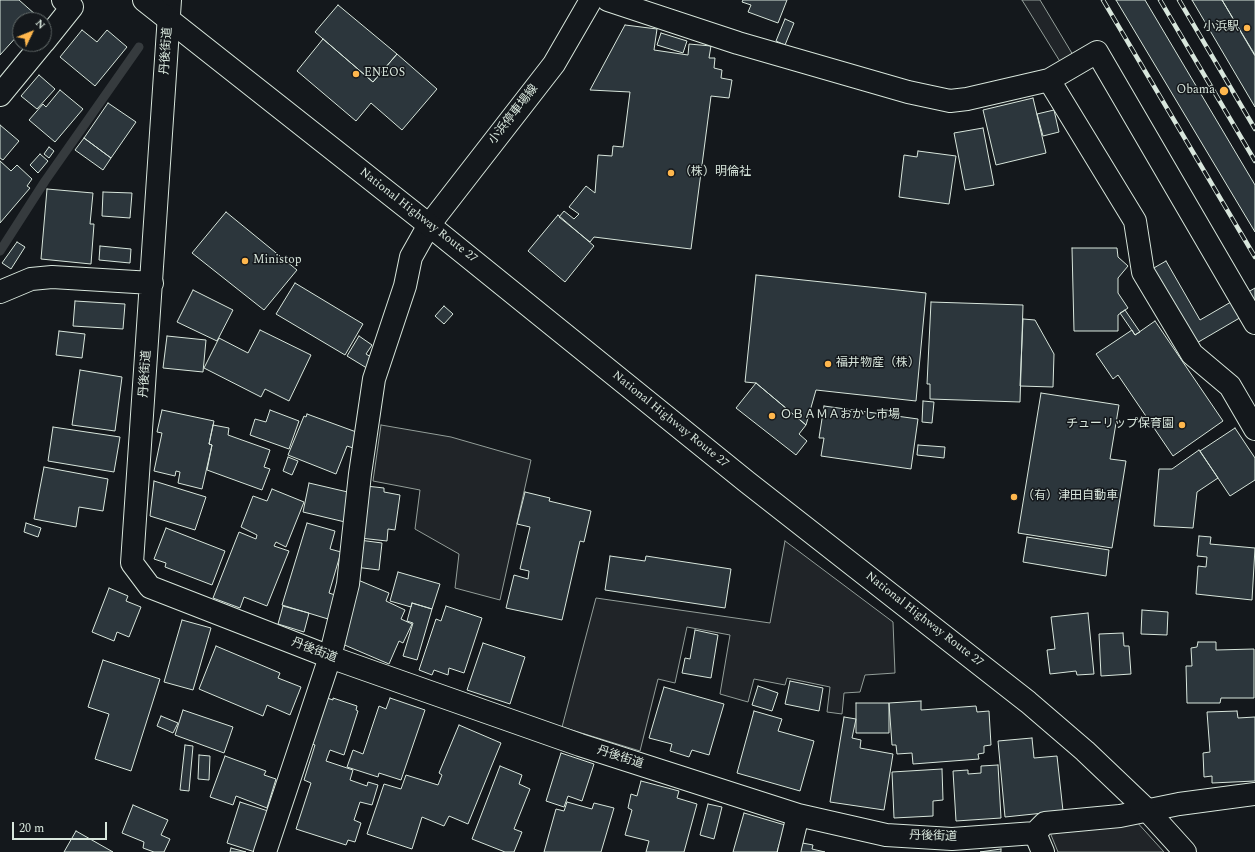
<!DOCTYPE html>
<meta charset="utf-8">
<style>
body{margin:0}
#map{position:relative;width:1255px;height:852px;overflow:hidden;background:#14181c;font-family:Spectral,serif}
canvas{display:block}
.north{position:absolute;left:12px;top:12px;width:40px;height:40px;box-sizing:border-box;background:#14181c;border:1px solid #626a69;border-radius:50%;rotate:47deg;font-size:11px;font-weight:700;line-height:16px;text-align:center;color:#d8e6dc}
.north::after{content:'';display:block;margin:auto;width:14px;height:18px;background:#ffb74d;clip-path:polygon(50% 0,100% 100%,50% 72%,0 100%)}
.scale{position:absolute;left:12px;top:822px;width:95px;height:18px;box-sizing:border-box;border:2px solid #d8e6dc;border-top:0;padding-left:5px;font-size:12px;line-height:14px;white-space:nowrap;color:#d8e6dc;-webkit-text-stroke:3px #14181c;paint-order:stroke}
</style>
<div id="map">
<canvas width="1255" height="852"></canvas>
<div class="north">N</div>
<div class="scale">20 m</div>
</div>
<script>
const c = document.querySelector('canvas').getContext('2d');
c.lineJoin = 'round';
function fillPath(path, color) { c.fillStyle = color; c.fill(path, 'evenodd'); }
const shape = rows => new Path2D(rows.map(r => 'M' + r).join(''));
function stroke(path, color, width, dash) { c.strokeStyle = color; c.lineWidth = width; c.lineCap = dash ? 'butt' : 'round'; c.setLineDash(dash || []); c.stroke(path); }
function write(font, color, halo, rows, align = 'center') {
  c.font = font + ' Spectral,"Noto Sans JP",serif'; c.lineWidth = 3; c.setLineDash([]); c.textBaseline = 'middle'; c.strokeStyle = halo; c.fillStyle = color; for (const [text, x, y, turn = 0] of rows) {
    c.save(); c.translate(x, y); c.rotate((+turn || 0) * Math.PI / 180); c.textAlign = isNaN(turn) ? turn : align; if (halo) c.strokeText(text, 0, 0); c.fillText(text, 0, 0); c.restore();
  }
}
const green = shape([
 [1022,0,1040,0,1076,60,1064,68,1022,0],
 [381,425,451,437,531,460,500,600,455,588,459,554,415,529,420,490,373,481,381,425],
 [785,541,893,622,895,673,865,675,860,692,844,693,842,714,827,712,830,687,787,678,785,685,754,679,748,702,720,694,730,635,687,627,675,683,658,679,640,751,562,727,596,598,770,623,785,541],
 [1135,820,1164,852,1058,852,1049,830,1135,820]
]);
fillPath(green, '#202428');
stroke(green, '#939e99', 1);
stroke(shape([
 [0,251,45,181,139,47]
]), '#363b3e', 9);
const building = shape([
 [0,0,19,0,36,15,32,20,20,20,20,33,0,55,0,0],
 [743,0,787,0,778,23,748,12,751,5,742,2,743,0],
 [1116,0,1145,0,1255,185,1255,232,1116,0],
 [1192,0,1222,0,1255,56,1255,107,1192,0],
 [1222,0,1255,0,1255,55,1222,0],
 [338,5,397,54,373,82,315,32,338,5],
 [785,19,794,23,785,45,776,41,785,19],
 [625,25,657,29,654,50,688,55,689,44,711,46,709,58,715,58,714,68,722,70,721,78,732,80,729,98,711,96,691,249,594,237,590,242,559,217,564,211,574,219,579,214,569,207,586,186,595,193,598,155,612,156,613,146,623,147,630,92,590,90,625,25],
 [82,30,97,42,107,30,127,47,95,86,60,57,82,30],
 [661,33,687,41,683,53,657,45,661,33],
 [323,39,373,82,397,54,437,89,402,130,371,103,356,121,297,71,323,39],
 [39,75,55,89,37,109,21,96,39,75],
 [60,90,83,109,55,142,29,120,43,104,46,107,60,90],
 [1033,98,1046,153,996,165,983,110,1033,98],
 [108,103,136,122,111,158,84,138,108,103],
 [1054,110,1059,132,1043,136,1037,114,1054,110],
 [0,125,19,141,3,160,0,158,0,125],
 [983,128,994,185,965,190,954,133,983,128],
 [84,138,111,158,103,170,75,150,84,138],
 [49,147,54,151,49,158,44,154,49,147],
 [918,151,956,156,949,204,899,197,904,155,917,157,918,151],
 [40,154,48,161,38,173,30,165,40,154],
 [0,161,11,171,17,165,32,179,27,186,30,188,0,223,0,161],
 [47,189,93,193,90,224,94,224,91,264,41,259,47,189],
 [103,192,132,193,130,218,102,216,103,192],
 [226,212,297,270,264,310,192,253,226,212],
 [558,215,594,246,565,282,528,251,558,215],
 [17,242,25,247,11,269,2,263,17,242],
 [100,246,131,249,130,263,99,260,100,246],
 [1072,248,1117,248,1118,257,1128,266,1118,278,1118,293,1128,308,1118,315,1118,331,1074,331,1072,248],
 [1166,261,1200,320,1255,288,1255,309,1195,344,1152,269,1166,261],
 [756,275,926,293,916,401,816,390,806,425,756,383,745,382,756,275],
 [295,283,363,324,345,355,276,314,295,283],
 [193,290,233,310,217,341,177,322,193,290],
 [75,301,125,304,123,329,73,326,75,301],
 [931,302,1023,305,1020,402,930,399,930,384,927,384,931,302],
 [444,306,453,314,444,324,435,316,444,306],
 [1125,310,1140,332,1135,335,1120,313,1125,310],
 [1023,319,1035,320,1054,354,1053,387,1020,386,1023,319],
 [1155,321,1223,421,1173,456,1118,375,1113,379,1096,354,1132,330,1135,335,1155,321],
 [260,330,311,355,289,401,265,389,261,397,204,368,219,338,248,353,260,330],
 [59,331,85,334,82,358,56,355,59,331],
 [167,336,206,340,203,372,163,368,167,336],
 [359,336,372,345,366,354,371,357,370,370,347,356,359,336],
 [80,370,122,377,115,431,72,425,80,370],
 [756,383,806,425,799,434,807,441,796,455,736,408,756,383],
 [1041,393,1119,405,1110,459,1126,461,1112,548,1018,533,1041,393],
 [923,401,934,402,932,423,922,422,923,401],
 [824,406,918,419,911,469,821,456,824,438,819,438,824,406],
 [162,410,214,421,209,444,212,445,202,489,178,483,180,472,176,471,175,476,154,471,162,433,157,432,162,410],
 [270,410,299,421,289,449,250,435,255,419,266,422,270,410],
 [307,414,359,433,353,448,347,446,336,474,288,455,304,416,306,417,307,414],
 [213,425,229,428,228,435,270,450,264,467,270,469,262,490,207,470,212,445,209,444,213,425],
 [53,427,120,437,114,472,48,461,53,427],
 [1235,428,1255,458,1255,480,1230,496,1200,451,1235,428],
 [918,445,945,447,944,458,917,455,918,445],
 [1199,450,1218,478,1197,492,1193,528,1154,526,1159,469,1172,469,1199,450],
 [288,457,298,461,292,475,283,471,288,457],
 [44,467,108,479,103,511,79,507,76,527,34,519,44,467],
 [154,481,206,497,195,530,150,516,154,481],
 [309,483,352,493,345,522,303,512,309,483],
 [366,486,384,488,384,492,400,495,395,530,388,529,387,541,360,538,366,486],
 [272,489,304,502,286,547,276,542,274,546,289,551,267,606,244,597,240,608,213,598,239,532,256,539,257,535,241,527,253,496,267,501,272,489],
 [525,492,550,498,549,501,591,511,584,542,580,541,562,620,506,608,514,575,528,579,529,571,520,569,530,527,517,524,525,492],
 [26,523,41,528,38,537,24,532,26,523],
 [307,523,335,531,330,549,341,552,329,593,335,595,328,619,282,605,307,523],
 [166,528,225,551,212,585,165,567,166,563,154,559,166,528],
 [1199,536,1211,537,1210,544,1255,548,1252,600,1196,594,1198,566,1206,567,1207,557,1197,556,1199,536],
 [1027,537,1109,550,1106,576,1023,562,1027,537],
 [359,540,382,543,379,570,355,567,359,540],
 [610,556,645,561,646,556,731,569,725,608,605,590,610,556],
 [398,572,440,584,432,609,412,603,411,607,390,601,398,572],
 [358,580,389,593,386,601,405,610,401,619,412,624,403,643,399,641,389,664,340,643,358,580],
 [109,588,128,596,126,601,141,607,129,637,117,632,114,641,92,632,109,588],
 [412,603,432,609,417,660,403,656,413,623,407,621,412,603],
 [283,606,309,613,304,632,278,624,283,606],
 [446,606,482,618,464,673,449,668,448,675,434,670,432,675,419,670,436,619,441,621,446,606],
 [1142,610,1168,612,1167,635,1141,634,1142,610],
 [1088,613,1094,674,1077,675,1076,671,1050,674,1047,650,1055,649,1051,617,1088,613],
 [182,620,211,628,193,690,164,682,182,620],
 [695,630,718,635,711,678,682,673,685,658,690,659,695,630],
 [1123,633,1124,646,1129,646,1131,674,1101,676,1099,634,1123,633],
 [1198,642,1216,642,1216,650,1254,649,1254,698,1221,698,1220,703,1187,703,1186,666,1192,666,1191,648,1197,647,1198,642],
 [483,643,525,657,510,704,467,690,483,643],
 [216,646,280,673,278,678,301,687,290,715,267,705,263,716,199,689,216,646],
 [103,660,160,679,131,771,95,759,109,714,88,707,103,660],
 [790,681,823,688,819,711,785,704,790,681],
 [758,686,778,693,772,711,752,705,758,686],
 [664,687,724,704,709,755,692,750,689,757,670,751,672,744,649,738,664,687],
 [327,698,333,700,333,698,357,706,356,710,358,711,344,755,330,750,326,761,353,770,350,780,367,786,368,782,378,785,372,805,360,802,354,820,361,823,355,842,348,840,346,845,296,829,311,783,304,780,315,745,312,744,327,698],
 [390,698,425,710,401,780,379,773,378,777,347,767,353,750,363,754,379,706,386,709,390,698],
 [921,701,921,710,976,706,977,712,989,711,991,745,984,746,984,753,978,754,979,759,913,764,912,753,897,754,896,745,892,745,889,703,921,701],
 [856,703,889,703,889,733,856,733,856,703],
 [183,710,233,727,224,753,175,735,183,710],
 [754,711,782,719,778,731,814,741,800,791,737,773,754,711],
 [1237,711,1238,718,1255,717,1255,781,1212,783,1212,776,1204,777,1203,753,1210,752,1207,712,1237,711],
 [161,716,178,723,173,733,157,726,161,716],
 [844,717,856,719,852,738,861,740,860,748,893,754,884,810,830,802,844,717],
 [459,725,501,743,468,824,449,816,444,826,422,817,412,849,367,834,384,784,401,789,406,775,438,785,442,775,439,773,459,725],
 [1032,738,1034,758,1057,756,1063,811,1005,817,998,741,1032,738],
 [185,745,193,746,189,791,180,790,185,745],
 [561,753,594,764,582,801,568,796,564,807,546,801,561,753],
 [199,755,210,756,209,780,198,779,199,755],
 [225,756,266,771,264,775,276,779,267,808,236,796,233,805,210,797,225,756],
 [998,765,1001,818,956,821,953,771,968,770,968,774,981,773,981,766,998,765],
 [500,766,522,775,519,784,530,789,514,829,522,832,514,852,505,852,472,839,500,766],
 [942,769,943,800,933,801,933,816,894,818,892,772,942,769],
 [641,781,679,791,677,798,697,804,684,852,646,852,649,841,625,835,632,810,628,808,631,794,637,796,641,781],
 [240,802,268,811,255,852,227,843,240,802],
 [567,802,592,809,594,803,614,808,601,852,544,852,556,809,564,811,567,802],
 [708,804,722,807,714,839,700,835,708,804],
 [133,805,168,820,161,835,170,839,164,852,154,852,143,848,144,842,122,833,133,805],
 [744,813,785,825,777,852,733,852,744,813],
 [76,831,113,852,64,852,76,831],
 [797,842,813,845,812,849,825,852,795,852,797,842],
 [231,848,246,852,230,852,231,848],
 [1001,849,1001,852,980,852,1001,849]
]);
fillPath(building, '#2c363c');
stroke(building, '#d8e6dc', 1);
const minor = shape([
 [170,0,132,563,150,587,330,657,580,745,798,815,886,835,952,839,1035,833,1043,852],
 [608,0,738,43,908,92,950,101,967,99,1049,80,1135,221,1143,272,1192,354,1230,386,1255,429],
 [44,42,72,7,63,0],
 [1049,80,1097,52,1255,323],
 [0,95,42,44],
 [0,292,31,279,52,277,152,283],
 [1035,833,1045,823,1120,816,1179,804,1255,794],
 [265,852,330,657,348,584,360,474,374,379,405,286,411,257,429,225],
 [789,852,798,815]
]);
const major = shape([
 [429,225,554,64,591,0]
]);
const highway = shape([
 [144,0,429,225,747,482,1028,702,1085,751,1147,810,1185,852]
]);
stroke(minor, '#d8e6dc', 24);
stroke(major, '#d8e6dc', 24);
stroke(highway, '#d8e6dc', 24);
stroke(minor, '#14181c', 22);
stroke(major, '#14181c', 22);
stroke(highway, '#14181c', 22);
const rail = shape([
 [1103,0,1255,257],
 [1160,0,1255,161],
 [1179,0,1255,129]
]);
stroke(rail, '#d8e6dc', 4.5);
stroke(rail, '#14181c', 3, [9]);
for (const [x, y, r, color] of [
 [1247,28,4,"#ffb74d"],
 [356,74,4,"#ffb74d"],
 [1224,91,5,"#ffb74d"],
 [671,173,4,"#ffb74d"],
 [245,261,4,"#ffb74d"],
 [828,364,4,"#ffb74d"],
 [772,416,4,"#ffb74d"],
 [1182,425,4,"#ffb74d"],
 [1014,497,4,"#ffb74d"]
]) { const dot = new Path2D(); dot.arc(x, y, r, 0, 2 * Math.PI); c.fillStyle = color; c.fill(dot); stroke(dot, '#14181c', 1.5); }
write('12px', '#d8e6dc', '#14181c', [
 ["小浜駅",1239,28,"right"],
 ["ENEOS",364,74],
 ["Obama",1215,91,"right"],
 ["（株）明倫社",679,173],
 ["Ministop",253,261],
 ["福井物産（株）",836,364],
 ["ＯＢＡＭＡおかし市場",780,416],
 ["チューリップ保育園",1174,425,"right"],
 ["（有）津田自動車",1022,497]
], 'left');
write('12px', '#d8e6dc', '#14181c', [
 ["丹後街道",167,51,-86],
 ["小浜停車場線",514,115,-52],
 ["National Highway Route 27",418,216,38],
 ["丹後街道",146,374,-86],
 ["National Highway Route 27",670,420,39],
 ["National Highway Route 27",924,620,38],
 ["丹後街道",314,651,21],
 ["丹後街道",620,758,18],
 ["丹後街道",933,837,2]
]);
</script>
